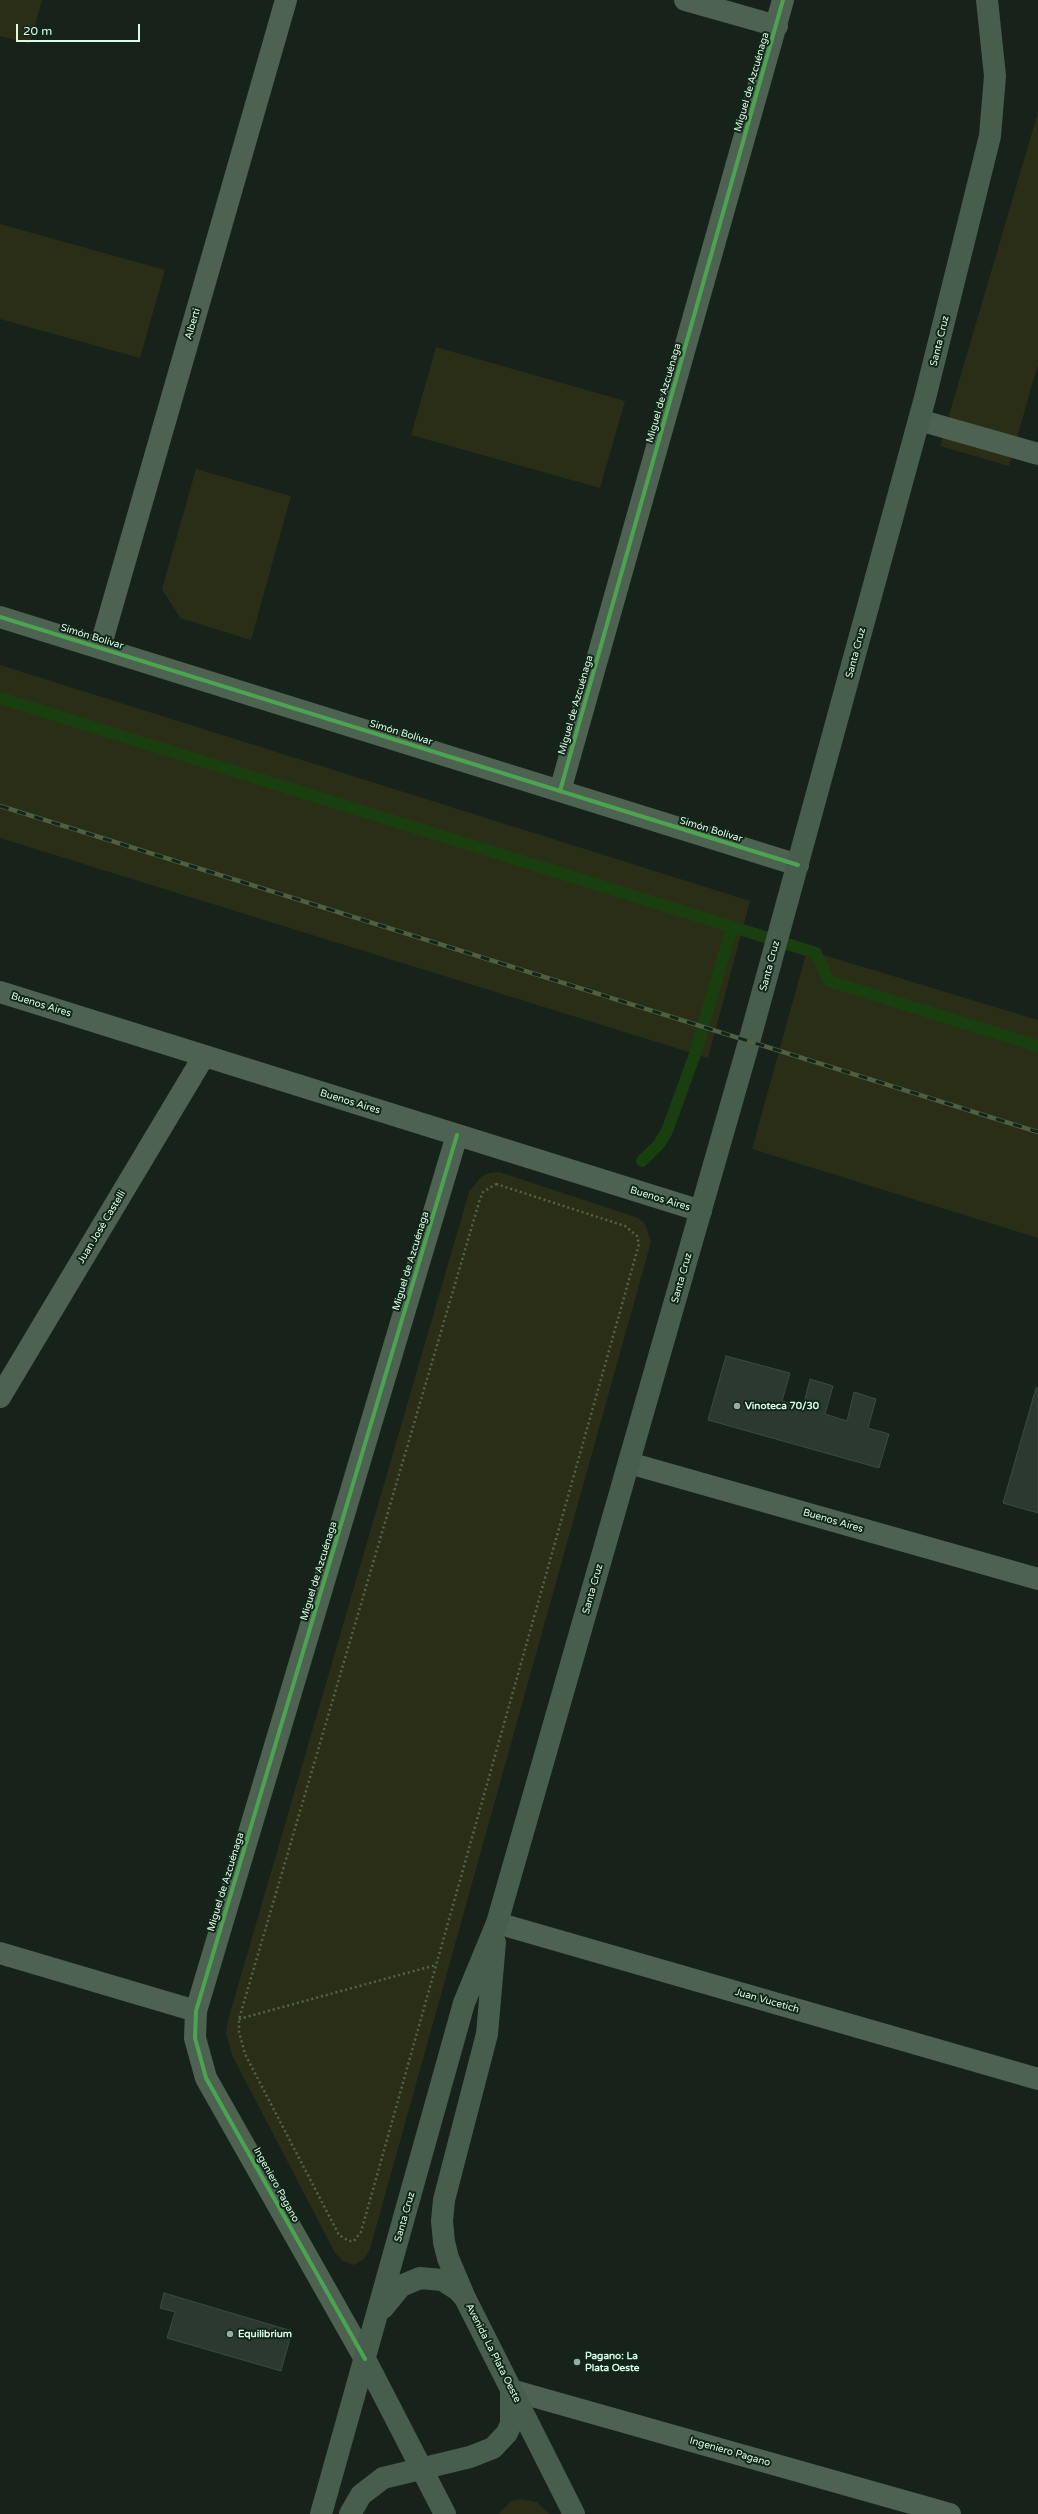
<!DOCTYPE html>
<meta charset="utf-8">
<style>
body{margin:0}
#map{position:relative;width:1038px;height:2514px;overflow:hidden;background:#17221a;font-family:"Varela Round",sans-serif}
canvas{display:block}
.scale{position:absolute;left:16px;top:24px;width:124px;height:18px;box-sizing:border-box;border:2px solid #dbfce4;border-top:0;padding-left:5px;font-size:12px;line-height:14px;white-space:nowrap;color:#dbfce4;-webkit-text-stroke:3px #122719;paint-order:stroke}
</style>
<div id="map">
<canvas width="1038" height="2514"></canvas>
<div class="scale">20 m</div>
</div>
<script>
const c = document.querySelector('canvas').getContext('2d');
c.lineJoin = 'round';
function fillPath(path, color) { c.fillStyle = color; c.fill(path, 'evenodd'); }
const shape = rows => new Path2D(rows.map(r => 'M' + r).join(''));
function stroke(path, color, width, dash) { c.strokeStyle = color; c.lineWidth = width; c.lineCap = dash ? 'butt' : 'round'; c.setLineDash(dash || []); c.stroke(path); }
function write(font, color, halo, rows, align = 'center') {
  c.font = font + ' "Varela Round",sans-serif'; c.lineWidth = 4; c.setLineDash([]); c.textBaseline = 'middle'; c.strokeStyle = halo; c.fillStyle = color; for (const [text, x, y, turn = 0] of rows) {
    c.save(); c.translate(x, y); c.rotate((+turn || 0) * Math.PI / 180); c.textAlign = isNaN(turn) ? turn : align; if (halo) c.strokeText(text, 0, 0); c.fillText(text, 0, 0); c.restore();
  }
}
fillPath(shape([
 [0,0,42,0,30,44,0,36],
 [1038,112,1038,364,1009,466,940,446],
 [0,224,165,270,140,358,0,319],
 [436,347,625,401,600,488,411,435],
 [196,469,291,496,251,640,180,618,162,589],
 [0,665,750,901,708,1058,0,838],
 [807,950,1038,1020,1038,1238,752,1149],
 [499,1172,638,1218,645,1224,651,1242,370,2249,364,2259,354,2265,343,2261,335,2253,232,2055,226,2034,228,2020,469,1192,481,1177,489,1173],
 [520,2499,537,2502,549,2514,499,2514,511,2501]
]), '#2a2e16');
stroke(shape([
 [0,698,816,953,829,981,1038,1046],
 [642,1161,659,1144,667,1131,695,1054,732,927]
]), '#193f10', 12);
const building = shape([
 [726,1356,790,1373,782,1401,803,1407,810,1379,833,1386,825,1414,847,1421,854,1392,876,1399,868,1428,889,1434,879,1468,708,1420,726,1356],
 [1036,1388,1038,1388,1038,1513,1003,1503,1036,1388],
 [164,2293,292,2331,281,2371,167,2338,175,2312,160,2308,164,2293]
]);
fillPath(building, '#2c3930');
stroke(building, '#3a4b40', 1);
stroke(shape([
 [496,1184,625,1226,637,1236,639,1244,361,2232,354,2241,349,2241,339,2235,245,2054,239,2032,239,2019,480,1199,483,1192,496,1184],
 [239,2019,436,1965]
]), '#54634c', 2.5, [2, 3]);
stroke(shape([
 [685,0,777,26],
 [919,420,1038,454],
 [0,617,798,865],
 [100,648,286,0],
 [560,791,783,0],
 [0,992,701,1211],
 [0,1397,204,1056],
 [497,1923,1038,2079],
 [0,1953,196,2011],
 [365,2359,206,2078,195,2038,196,2011,457,1135],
 [511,2390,950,2514]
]), '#4d6251', 22);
stroke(shape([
 [629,1463,1038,1579]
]), '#4d6251', 22);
stroke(shape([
 [465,2298,448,2258,444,2242,442,2221,444,2200,487,2034,495,1942],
 [383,2308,401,2286,420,2278,442,2280,458,2290,465,2298,574,2514],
 [365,2359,445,2514],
 [321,2514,464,2003,497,1923,749,1042,925,398,990,136,995,76,987,0],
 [350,2514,361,2495,383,2478,470,2457,493,2448,507,2433,511,2424,511,2393]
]), '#485e4d', 22);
const rail = shape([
 [0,806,1038,1132]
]);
stroke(rail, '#4e5f44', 4.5);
stroke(rail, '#122719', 3, [9]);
stroke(shape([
 [0,617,798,865],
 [560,791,783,0],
 [365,2359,206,2078,195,2038,196,2011,457,1135]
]), '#4ca352', 4);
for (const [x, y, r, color] of [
 [737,1406,4,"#96b09d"],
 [230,2334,4,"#96b09d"],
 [577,2362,4,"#96b09d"]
]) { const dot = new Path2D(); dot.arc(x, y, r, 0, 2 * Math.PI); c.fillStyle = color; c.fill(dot); stroke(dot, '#122719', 1.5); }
write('10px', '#dbfce4', '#122719', [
 ["Miguel de Azcuénaga",752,82,-74],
 ["Alberti",193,324,-74],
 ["Santa Cruz",940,341,-76],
 ["Miguel de Azcuénaga",664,393,-74],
 ["Simón Bolívar",92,637,17],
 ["Santa Cruz",856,653,-75],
 ["Miguel de Azcuénaga",576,705,-74],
 ["Simón Bolívar",401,733,17],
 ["Simón Bolívar",711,830,17],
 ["Santa Cruz",770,966,-75],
 ["Buenos Aires",41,1005,17],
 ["Buenos Aires",350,1102,17],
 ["Buenos Aires",660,1199,17],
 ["Juan José Castelli",102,1227,-59],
 ["Miguel de Azcuénaga",411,1261,-73],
 ["Santa Cruz",682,1278,-74],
 ["Buenos Aires",833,1521,16],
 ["Miguel de Azcuénaga",319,1571,-73],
 ["Santa Cruz",593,1589,-74],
 ["Miguel de Azcuénaga",226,1882,-73],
 ["Juan Vucetich",767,2001,16],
 ["Ingeniero Pagano",276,2185,61],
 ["Santa Cruz",405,2217,-74],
 ["Avenida La Plata Oeste",493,2353,63],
 ["Ingeniero Pagano",730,2452,16]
]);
write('bold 10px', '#dbfce4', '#122719', [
 ["Vinoteca 70/30",745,1406],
 ["Equilibrium",238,2334],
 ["Pagano: La",585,2356],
 ["Plata Oeste",585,2368]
], 'left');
</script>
